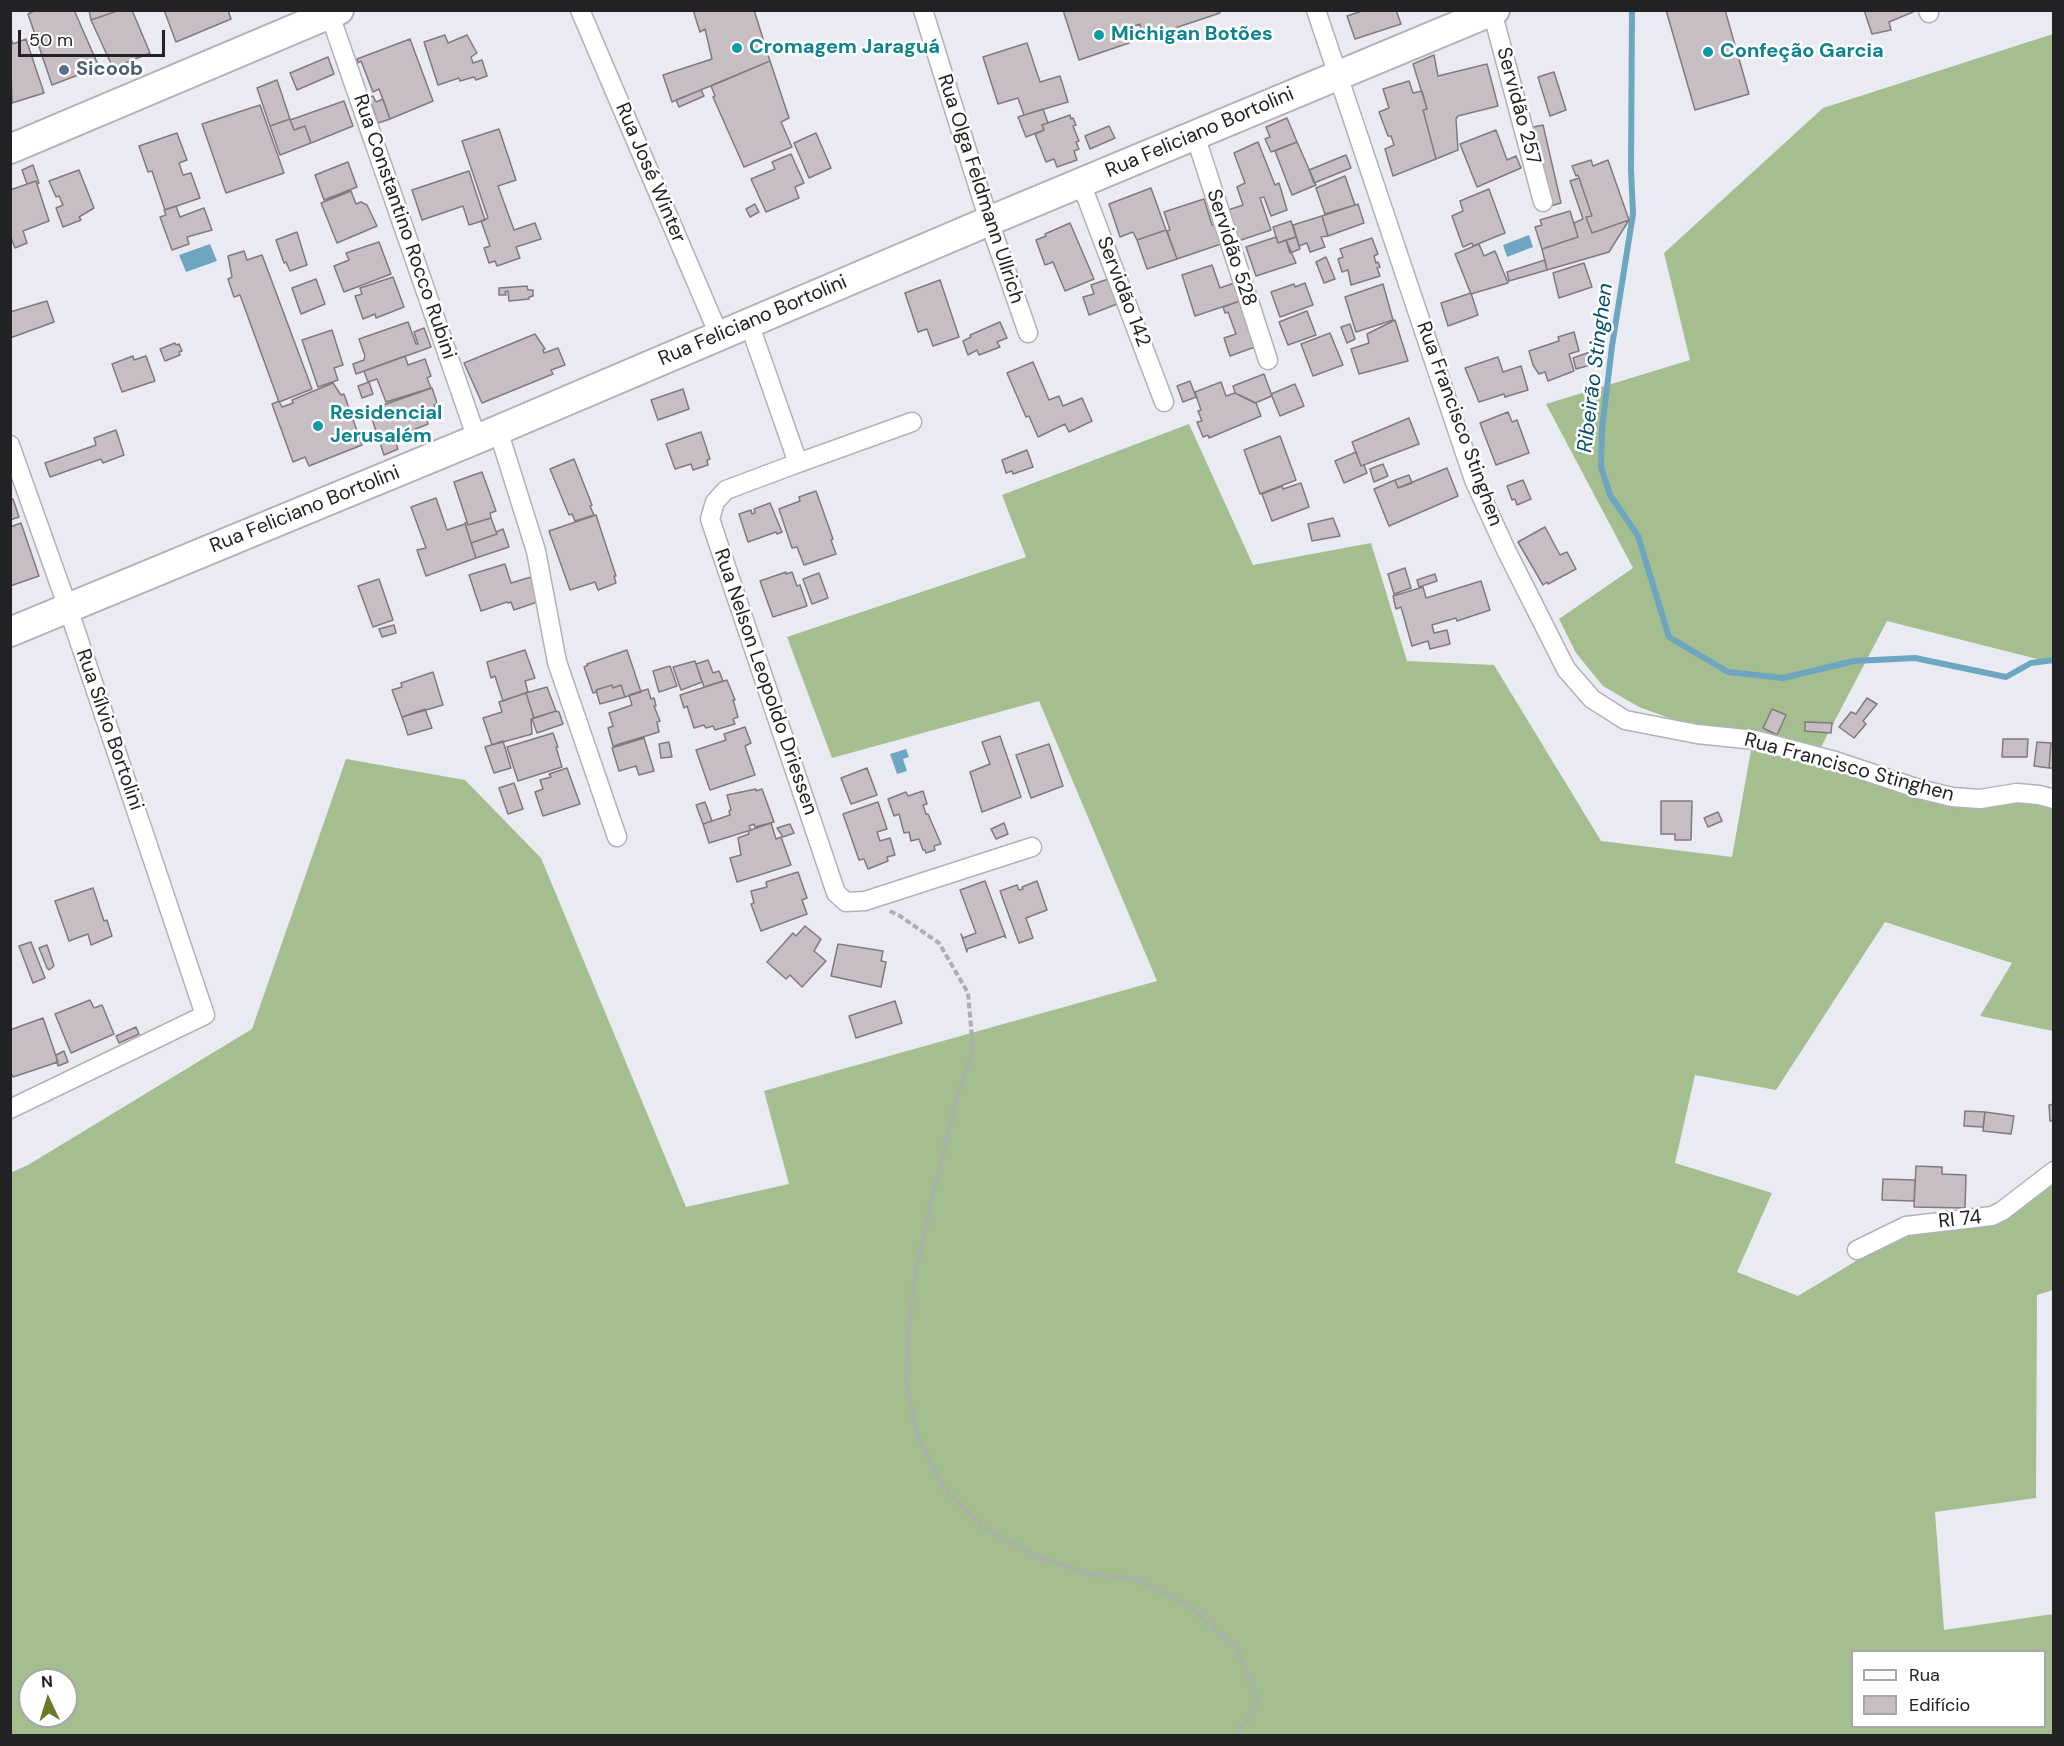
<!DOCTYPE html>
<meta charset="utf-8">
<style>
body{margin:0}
#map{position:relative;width:2064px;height:1746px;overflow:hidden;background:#eaebf2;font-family:"DM Sans",sans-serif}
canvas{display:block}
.frame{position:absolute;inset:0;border:12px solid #222225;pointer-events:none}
.legend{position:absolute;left:1851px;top:1650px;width:195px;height:78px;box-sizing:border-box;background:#fff;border:2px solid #a7a7a8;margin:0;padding:8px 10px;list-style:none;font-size:18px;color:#222225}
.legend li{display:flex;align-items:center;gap:12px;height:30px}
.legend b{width:30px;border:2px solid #a7a7a8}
.north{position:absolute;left:18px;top:1668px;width:60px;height:60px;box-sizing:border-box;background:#fff;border:2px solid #a7a7a8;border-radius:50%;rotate:356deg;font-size:16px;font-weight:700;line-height:24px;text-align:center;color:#222225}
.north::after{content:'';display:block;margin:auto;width:21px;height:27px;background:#677b2b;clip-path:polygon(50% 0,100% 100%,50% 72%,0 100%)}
.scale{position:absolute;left:18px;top:30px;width:147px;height:27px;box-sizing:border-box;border:3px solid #222225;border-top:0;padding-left:8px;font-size:18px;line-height:21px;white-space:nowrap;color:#222225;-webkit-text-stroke:4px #fff;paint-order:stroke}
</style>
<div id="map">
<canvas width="2064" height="1746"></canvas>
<div class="frame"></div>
<ul class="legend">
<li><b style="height:8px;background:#fff"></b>Rua</li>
<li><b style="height:16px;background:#c6bec2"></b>Edifício</li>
</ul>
<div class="north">N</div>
<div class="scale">50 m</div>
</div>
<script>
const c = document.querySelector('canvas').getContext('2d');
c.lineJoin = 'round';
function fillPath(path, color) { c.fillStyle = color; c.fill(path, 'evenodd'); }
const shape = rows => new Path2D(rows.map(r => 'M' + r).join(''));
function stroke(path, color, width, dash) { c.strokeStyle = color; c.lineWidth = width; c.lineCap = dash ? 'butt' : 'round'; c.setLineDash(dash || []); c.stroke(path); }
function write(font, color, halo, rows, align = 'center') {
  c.font = font + ' "DM Sans",sans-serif'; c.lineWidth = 5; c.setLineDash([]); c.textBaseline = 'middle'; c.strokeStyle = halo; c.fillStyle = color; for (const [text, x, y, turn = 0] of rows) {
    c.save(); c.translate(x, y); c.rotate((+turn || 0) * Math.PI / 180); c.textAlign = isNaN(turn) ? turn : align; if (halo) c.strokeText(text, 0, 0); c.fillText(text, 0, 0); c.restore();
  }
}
fillPath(shape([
 [2053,34,2053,663,1887,621,1821,747,1672,719,1639,707,1603,686,1576,653,1559,619,1633,568,1546,404,1690,360,1664,253,1823,108],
 [1189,424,1253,565,1371,543,1407,661,1494,665,1601,841,1732,857,1751,750,1815,763,1949,806,1982,805,2038,800,2053,808,2053,1031,1980,1016,2012,963,1885,922,1776,1090,1695,1075,1675,1163,1772,1193,1737,1272,1798,1296,1899,1235,1998,1220,2053,1177,2053,1290,2037,1295,2036,1498,1935,1512,1944,1630,2053,1614,2053,1735,11,1735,10,1173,28,1165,252,1029,346,759,465,780,541,858,686,1207,789,1184,764,1091,1157,981,1039,701,832,758,787,637,1026,557,1002,495],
 [1852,1652,2044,1652,2044,1726,1852,1726],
 [30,1680,66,1680,66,1716,30,1716]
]), '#a4be90');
fillPath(shape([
 [1529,235,1533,247,1507,257,1503,245],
 [210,244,217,261,186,272,179,255],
 [906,749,909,757,903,759,907,771,897,774,890,754]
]), '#6ea5c0');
stroke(shape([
 [1632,10,1631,169,1633,214,1612,346,1602,429,1601,467,1610,495,1638,536,1669,637,1728,672,1783,678,1854,661,1915,658,2006,677,2031,663,2054,660]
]), '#6ea5c0', 6);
const building = shape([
 [36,10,74,10,99,67,52,85,28,14,36,10],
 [89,10,120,10,91,20,89,10],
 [120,10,132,10,150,53,113,68,91,20,120,10],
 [164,10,228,10,231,19,176,42,164,10],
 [693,10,754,10,770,61,672,102,663,75,712,59,705,29,700,32,693,10],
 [1063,10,1219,10,1220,13,1142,39,1140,24,1124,29,1129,43,1079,60,1063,10],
 [1365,10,1396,10,1401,24,1355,39,1347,16,1365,10],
 [1666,10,1725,10,1749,94,1695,110,1666,10],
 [1864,10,1912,10,1913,12,1889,22,1891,30,1872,34,1864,10],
 [445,35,448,43,467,35,477,53,471,57,473,63,482,60,487,76,476,80,474,77,460,81,459,78,438,85,424,42,445,35],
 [10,36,13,44,26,39,44,93,12,103,10,36],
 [410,39,433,101,390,119,379,89,373,92,361,61,358,63,357,59,410,39],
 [1027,43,1040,82,1060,76,1068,102,1024,115,1018,98,998,104,983,57,1027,43],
 [1434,55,1438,76,1487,64,1498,106,1458,116,1456,119,1458,150,1436,159,1423,110,1427,109,1413,64,1434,55],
 [328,57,334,74,297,90,290,73,328,57],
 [770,61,789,118,781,122,792,147,744,167,713,97,715,96,711,86,770,61],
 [1554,72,1566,110,1550,116,1538,77,1554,72],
 [277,80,290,119,270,126,257,88,277,80],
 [1409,81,1413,93,1422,91,1427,109,1423,110,1436,159,1393,176,1385,149,1394,145,1391,136,1388,136,1379,112,1389,108,1383,89,1409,81],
 [701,90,704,96,679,107,676,100,701,90],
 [373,96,376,102,383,99,390,119,378,123,372,105,370,106,367,98,373,96],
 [344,101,353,126,311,143,305,126,294,130,290,120,344,101],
 [260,105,284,173,226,193,202,124,260,105],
 [1043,109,1048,123,1042,125,1044,130,1026,137,1018,117,1043,109],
 [1070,115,1071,119,1073,118,1076,125,1073,126,1079,141,1076,142,1079,149,1074,151,1077,160,1057,167,1054,159,1046,162,1035,134,1044,130,1042,125,1070,115],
 [1287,118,1297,142,1271,152,1265,139,1270,137,1266,127,1287,118],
 [290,119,294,130,305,126,311,143,280,155,270,126,290,119],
 [1543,125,1561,203,1547,207,1529,128,1543,125],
 [1109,126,1115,138,1090,149,1085,136,1109,126],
 [499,129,516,180,498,186,514,230,535,223,541,239,516,247,520,258,497,266,495,261,489,263,484,248,490,246,481,221,488,218,462,141,499,129],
 [1496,130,1507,160,1516,156,1521,168,1477,187,1460,144,1496,130],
 [177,133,187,160,179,163,183,175,191,173,200,198,165,210,152,171,148,172,139,146,177,133],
 [816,133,831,168,809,178,794,143,816,133],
 [1258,142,1275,185,1279,183,1287,210,1271,216,1264,197,1260,198,1271,230,1238,241,1228,210,1243,205,1237,187,1245,183,1234,153,1258,142],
 [1297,142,1316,185,1292,195,1275,151,1297,142],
 [791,154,804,183,795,187,799,198,766,212,751,179,775,169,772,162,791,154],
 [1346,155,1351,168,1314,183,1309,170,1346,155],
 [1591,160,1593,166,1608,160,1629,220,1592,233,1586,217,1592,216,1578,175,1576,176,1572,166,1591,160],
 [348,162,357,187,324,200,315,175,348,162],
 [33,165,39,183,37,184,36,181,27,184,22,170,33,165],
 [79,170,94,208,79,217,81,220,63,227,56,208,63,205,59,196,56,197,49,181,79,170],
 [469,171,485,220,469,225,463,206,422,220,412,190,469,171],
 [1345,176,1355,205,1325,214,1316,188,1345,176],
 [1579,178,1592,216,1586,217,1592,233,1629,220,1609,252,1547,270,1542,249,1578,237,1574,223,1583,219,1570,181,1579,178],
 [36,181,49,221,23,231,27,243,15,248,10,235,10,190,36,181],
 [1151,188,1166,230,1137,240,1133,232,1120,237,1109,204,1151,188],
 [1489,189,1505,233,1473,246,1472,243,1463,247,1452,216,1463,211,1460,201,1489,189],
 [351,191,356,204,361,202,367,205,377,226,337,243,321,203,351,191],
 [1204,199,1212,225,1215,225,1221,244,1177,259,1167,231,1170,230,1164,212,1204,199],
 [755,204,759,212,750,217,746,209,755,204],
 [1358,204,1364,223,1328,236,1322,216,1358,204],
 [176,206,180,217,204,208,212,230,187,237,189,244,172,250,160,217,166,215,164,210,176,206],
 [1570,211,1578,237,1542,249,1535,227,1542,225,1540,220,1570,211],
 [1322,216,1328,236,1321,237,1325,247,1310,252,1307,243,1299,246,1293,225,1322,216],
 [1291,221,1296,237,1278,243,1273,227,1291,221],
 [1070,223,1094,279,1065,291,1053,262,1045,265,1036,240,1046,236,1045,234,1070,223],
 [1166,230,1177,259,1147,269,1137,240,1166,230],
 [297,232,307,265,290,271,286,262,284,263,276,240,297,232],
 [1276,237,1278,243,1286,240,1296,263,1256,276,1246,247,1276,237],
 [1296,237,1300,249,1290,253,1286,240,1296,237],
 [1372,238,1378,254,1374,256,1376,263,1378,262,1380,267,1377,268,1380,276,1351,285,1348,270,1342,272,1338,259,1343,257,1340,249,1372,238],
 [379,242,391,274,344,292,334,266,349,260,346,253,379,242],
 [1479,244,1484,256,1495,251,1508,283,1471,294,1455,254,1479,244],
 [244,251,247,260,262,255,312,389,279,402,240,295,234,297,228,279,232,277,228,256,244,251],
 [1326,257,1335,279,1324,283,1316,262,1326,257],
 [1545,260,1547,270,1509,281,1507,272,1545,260],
 [1584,263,1592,287,1559,298,1553,273,1584,263],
 [1212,265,1220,288,1234,283,1240,301,1195,316,1182,275,1212,265],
 [393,277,404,307,376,318,375,314,363,319,355,296,362,294,360,288,393,277],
 [316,279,325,304,301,314,292,288,316,279],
 [1108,279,1117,304,1089,315,1083,297,1094,294,1091,285,1108,279],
 [940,280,959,337,933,346,927,329,918,332,905,293,940,280],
 [1305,283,1313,305,1280,317,1271,292,1294,284,1295,287,1305,283],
 [1383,284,1393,320,1356,332,1345,297,1383,284],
 [527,286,528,290,533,290,533,296,529,297,529,299,509,301,508,291,505,292,506,295,499,295,499,288,527,286],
 [1471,293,1478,315,1448,326,1441,303,1471,293],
 [47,301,54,322,10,338,10,312,47,301],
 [1240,301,1255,347,1230,356,1224,338,1236,334,1228,312,1225,313,1223,307,1240,301],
 [1307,311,1316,335,1288,345,1279,322,1307,311],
 [1395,320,1408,361,1359,374,1351,349,1369,343,1367,334,1395,320],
 [408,322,416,344,418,344,414,332,424,328,431,347,356,374,353,364,364,360,365,356,359,339,408,322],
 [1000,322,1007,338,997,342,1000,347,979,355,977,350,968,355,963,341,971,337,970,335,1000,322],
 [1350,324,1355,339,1347,343,1341,327,1350,324],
 [332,330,343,365,334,368,338,380,318,387,302,340,332,330],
 [1574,332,1579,351,1569,354,1574,371,1548,381,1545,372,1539,374,1533,365,1529,351,1559,341,1558,337,1574,332],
 [1330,333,1343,365,1313,376,1301,344,1330,333],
 [535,334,545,349,543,350,544,353,558,348,565,365,551,370,553,374,482,403,464,363,535,334],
 [175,343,176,345,179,344,182,351,179,352,180,355,165,361,160,349,175,343],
 [1590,352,1594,364,1576,369,1573,358,1590,352],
 [133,356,134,360,146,356,155,381,122,392,112,364,133,356],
 [405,356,408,365,425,359,431,376,427,378,431,388,386,402,377,379,368,382,364,371,405,356],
 [1498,357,1503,372,1521,366,1528,390,1505,397,1504,394,1479,402,1465,368,1498,357],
 [1033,362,1049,400,1059,396,1063,406,1082,398,1092,421,1069,432,1065,424,1038,437,1029,416,1026,417,1007,373,1033,362],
 [1264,374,1272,396,1255,403,1235,393,1233,386,1264,374],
 [1190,381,1196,397,1183,402,1177,386,1190,381],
 [369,382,373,394,362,398,358,386,369,382],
 [1221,382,1226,396,1235,393,1256,403,1261,416,1209,438,1208,435,1203,437,1197,422,1202,421,1198,411,1201,410,1195,392,1221,382],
 [333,383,341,395,344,394,362,445,309,466,305,457,293,462,272,404,279,401,282,407,293,403,292,400,333,383],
 [1295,384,1304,406,1280,416,1271,394,1295,384],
 [432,388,437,403,434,405,436,415,427,420,428,424,394,438,398,449,384,455,369,410,432,388],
 [683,389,689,409,658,420,651,400,683,389],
 [1508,412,1512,422,1517,420,1529,453,1496,465,1480,423,1508,412],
 [1409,418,1419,444,1361,466,1352,442,1409,418],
 [116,430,124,455,103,463,101,459,50,477,45,463,96,445,94,438,116,430],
 [701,432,710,459,707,460,708,465,693,470,691,464,675,469,666,444,701,432],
 [1280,436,1296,480,1260,494,1244,450,1280,436],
 [1027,450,1033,467,1013,474,1012,471,1006,473,1002,460,1027,450],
 [1356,452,1361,466,1364,465,1367,473,1344,483,1335,461,1356,452],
 [574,459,592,505,590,506,594,515,575,521,572,514,569,515,550,469,574,459],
 [1383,464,1388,476,1374,482,1370,469,1383,464],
 [1447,468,1458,496,1389,526,1374,489,1395,480,1398,488,1447,468],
 [482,472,496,511,490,513,491,518,468,525,454,482,482,472],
 [1409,475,1412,483,1398,488,1395,480,1409,475],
 [1523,480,1531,499,1517,505,1515,499,1512,500,1507,486,1523,480],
 [1301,483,1309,507,1272,521,1262,494,1282,486,1283,489,1301,483],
 [816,491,833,539,831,540,836,554,804,565,797,547,792,548,779,509,800,501,799,497,816,491],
 [436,498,447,530,465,524,476,558,426,576,417,550,426,548,411,507,436,498],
 [13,499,19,517,10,520,10,500,13,499],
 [770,503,782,532,777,534,776,532,748,542,739,514,751,510,752,514,755,513,754,509,770,503],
 [596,515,616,576,614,576,616,583,598,590,595,582,570,590,549,531,596,515],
 [491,518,497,534,471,543,465,523,467,522,468,525,491,518],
 [1333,518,1340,536,1312,541,1308,524,1333,518],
 [21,523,39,576,10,586,10,527,21,523],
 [1545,527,1560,555,1567,552,1576,569,1548,584,1547,582,1543,585,1518,542,1545,527],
 [503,529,509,547,476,558,471,543,497,534,496,532,503,529],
 [505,564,511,583,531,577,540,601,514,610,511,602,508,603,507,602,481,611,469,575,505,564],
 [1405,568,1411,588,1394,594,1388,574,1405,568],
 [786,572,786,574,792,572,797,586,800,585,807,606,773,617,760,581,786,572],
 [819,573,828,598,812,604,803,579,819,573],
 [1435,574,1437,581,1419,587,1417,580,1435,574],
 [379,579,393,620,373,627,358,586,379,579],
 [1481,581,1490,610,1457,621,1456,618,1432,625,1434,633,1447,630,1450,644,1430,649,1428,641,1412,646,1401,607,1396,609,1393,596,1423,587,1426,598,1481,581],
 [394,625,396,633,382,637,379,629,394,625],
 [525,650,535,678,525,681,528,692,503,701,495,676,491,678,487,662,525,650],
 [627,650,641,692,625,697,621,685,613,688,612,685,596,690,597,692,593,693,584,667,588,665,587,664,627,650],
 [708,660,713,673,719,671,723,681,704,687,696,664,708,660],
 [695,661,702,682,681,690,673,667,695,661],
 [670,666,677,686,659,692,653,671,670,666],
 [433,672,443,705,402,717,392,690,402,687,401,683,433,672],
 [727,680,735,700,733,700,738,717,733,719,735,724,715,730,713,726,706,728,704,725,694,728,687,706,684,708,680,695,727,680],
 [612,685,613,688,621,685,625,697,600,704,596,690,612,685],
 [547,687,556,711,534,718,526,693,547,687],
 [648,689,651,699,654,698,656,706,654,706,660,721,657,722,659,732,613,746,608,728,613,726,609,713,632,705,629,695,648,689],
 [526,693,534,718,531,719,532,734,492,745,483,718,502,712,499,702,526,693],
 [1867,698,1877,704,1863,721,1866,724,1854,738,1839,727,1851,712,1856,714,1867,698],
 [425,709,432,728,408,735,402,717,425,709],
 [1772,709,1786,715,1777,735,1763,728,1772,709],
 [556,711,559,712,563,724,537,733,532,719,556,711],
 [1805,722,1832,723,1831,733,1805,731,1805,722],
 [745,727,751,743,745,746,755,775,710,790,696,750,726,740,724,734,745,727],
 [553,733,558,747,556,747,562,767,518,781,507,747,553,733],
 [1000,736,1021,797,982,812,970,772,990,764,982,742,1000,736],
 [644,738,654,771,639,775,636,766,619,771,612,748,644,738],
 [2003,739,2028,739,2027,757,2002,757,2003,739],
 [503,741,511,768,494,773,485,747,503,741],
 [669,742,672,757,661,758,659,744,669,742],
 [2037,742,2051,743,2049,768,2034,766,2037,742],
 [2051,743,2054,744,2054,768,2049,768,2051,743],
 [1049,744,1063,786,1031,798,1016,755,1049,744],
 [567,768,580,804,543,816,535,792,543,789,540,780,551,777,549,774,567,768],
 [867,768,877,795,851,804,841,778,867,768],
 [514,783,523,809,508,814,499,788,514,783],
 [756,789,756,791,762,789,774,822,755,827,754,824,749,826,751,830,709,843,703,824,730,815,729,811,731,810,727,795,756,789],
 [923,791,927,804,923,805,926,814,928,814,941,844,934,846,935,850,926,853,925,850,923,850,919,839,911,841,909,832,904,833,899,814,894,816,888,799,906,792,908,796,923,791],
 [1661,801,1692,801,1691,840,1675,840,1675,834,1661,834,1661,801],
 [705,802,712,821,703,824,696,805,705,802],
 [878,802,887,829,877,832,880,841,890,838,895,855,887,857,888,861,868,869,864,859,859,860,843,814,878,802],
 [1718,812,1722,821,1708,827,1704,818,1718,812],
 [771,823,776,839,781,837,791,865,737,882,730,858,741,855,738,838,749,834,748,831,771,823],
 [1004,823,1008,834,996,839,991,829,1004,823],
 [790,824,794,833,783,837,777,828,790,824],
 [798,872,807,898,802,900,807,914,761,931,751,904,754,903,751,891,767,887,766,882,798,872],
 [985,881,1006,938,1004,936,967,949,967,952,961,934,963,938,976,933,960,890,985,881],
 [1037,881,1047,910,1026,918,1033,938,1019,943,1000,891,1017,885,1019,890,1023,889,1022,887,1037,881],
 [93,888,104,921,107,920,112,936,91,945,88,934,69,941,55,901,93,888],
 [805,926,821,939,814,951,826,961,802,987,790,975,786,979,767,962,793,933,796,936,805,926],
 [31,942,45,978,33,983,19,946,31,942],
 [838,944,883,951,881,961,886,962,881,987,831,976,838,944],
 [47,945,54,966,49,970,47,968,39,948,47,945],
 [90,1000,94,1008,102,1005,114,1034,71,1053,55,1014,90,1000],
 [895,1001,902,1023,856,1038,849,1016,895,1001],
 [43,1018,58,1062,13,1077,10,1070,10,1030,43,1018],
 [136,1027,139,1034,119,1043,116,1036,136,1027],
 [64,1051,68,1062,58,1066,56,1055,64,1051],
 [2054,1104,2054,1120,2050,1121,2049,1105,2054,1104],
 [1965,1111,1985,1112,1983,1127,1964,1126,1965,1111],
 [1985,1112,2014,1116,2011,1134,1983,1131,1985,1112],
 [1916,1166,1942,1167,1942,1174,1966,1175,1965,1208,1914,1207,1916,1166],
 [1883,1179,1915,1180,1914,1201,1882,1200,1883,1179]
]);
fillPath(building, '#c6bec2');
stroke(building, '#817a7e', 1.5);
const minor = shape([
 [580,10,719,335],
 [923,10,989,221,1028,333],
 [1316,10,1474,480,1506,550,1566,669,1592,699,1625,720,1697,734,1755,740,1835,761,1919,789,1952,797,1980,799,2017,793,2039,795,2054,799],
 [1928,10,1929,13],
 [1492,11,1543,202],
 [330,15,477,439],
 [1195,135,1268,360],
 [1081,183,1164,402],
 [749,323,798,463,726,490,715,502,710,519,836,893,846,902,865,901,1032,847],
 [498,430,536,551,557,662,617,837],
 [10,445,68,608,205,1015,10,1109],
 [798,463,912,422],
 [1857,1250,1906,1226,1992,1216,2002,1211,2054,1171]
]);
const primary = shape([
 [10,149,339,10],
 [10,632,477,439,989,221,1495,10]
]);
stroke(minor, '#b1b2b9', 21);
stroke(primary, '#b1b2b9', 32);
stroke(shape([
 [890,911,900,916,939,943,968,993,973,1049,956,1102,929,1211,917,1266,909,1324,906,1381,918,1437,943,1487,984,1528,1035,1556,1090,1574,1135,1579,1192,1607,1238,1651,1258,1703,1235,1736]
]), '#adaeb4', 4, [6, 3]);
stroke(minor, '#fff', 18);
stroke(primary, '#fff', 28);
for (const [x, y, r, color] of [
 [1099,35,6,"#0f9aa8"],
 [737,48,6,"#0f9aa8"],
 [1708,52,6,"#0f9aa8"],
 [64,70,6,"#5c6f8a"],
 [318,426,6,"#0f9aa8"]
]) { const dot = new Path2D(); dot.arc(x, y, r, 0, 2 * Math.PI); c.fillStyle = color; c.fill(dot); stroke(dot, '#fff', 2); }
write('bold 20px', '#0d838f', '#fff', [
 ["Michigan Botões",1111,35],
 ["Cromagem Jaraguá",749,48],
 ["Confeção Garcia",1720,52],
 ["Residencial",330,414],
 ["Jerusalém",330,437]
], 'left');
write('bold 20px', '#4e5e75', '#fff', [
 ["Sicoob",76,70]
], 'left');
write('20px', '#222225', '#fff', [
 ["Servidão 257",1518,106,75],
 ["Rua Feliciano Bortolini",1200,133,-23],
 ["Rua José Winter",650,173,67],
 ["Rua Olga Feldmann Ullrich",980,189,72],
 ["Rua Constantino Rocco Rubini",404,227,71],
 ["Servidão 528",1231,248,72],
 ["Servidão 142",1123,292,69],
 ["Rua Feliciano Bortolini",753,321,-23],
 ["Rua Francisco Stinghen",1459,424,70],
 ["Rua Feliciano Bortolini",305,510,-22],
 ["Rua Nelson Leopoldo Driessen",765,682,71],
 ["Rua Sílvio Bortolini",109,730,71],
 ["Rua Francisco Stinghen",1849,768,15],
 ["RI 74",1960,1220,-6]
]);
write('italic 21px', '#004e69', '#fff', [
 ["Ribeirão Stinghen",1596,368,-83]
]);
</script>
